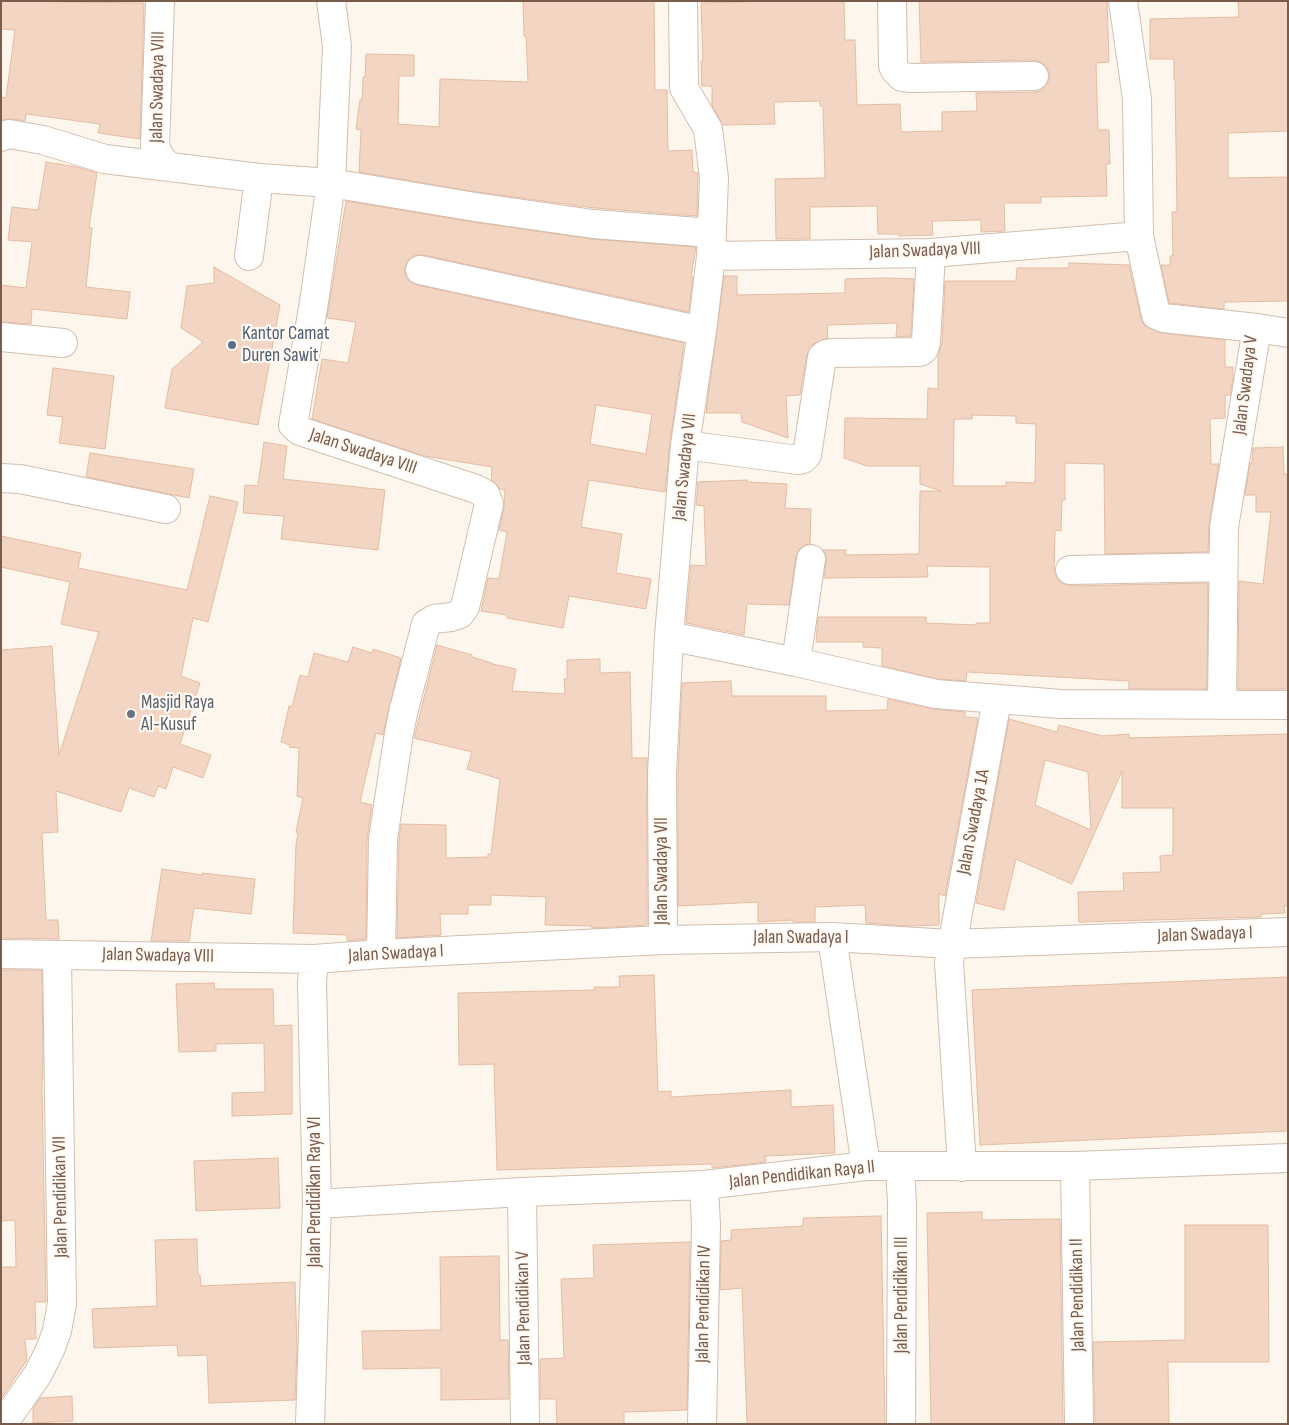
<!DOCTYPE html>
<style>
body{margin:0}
#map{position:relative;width:1289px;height:1425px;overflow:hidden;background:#fdf6ec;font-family:"Sofia Sans Condensed",sans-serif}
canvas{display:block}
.frame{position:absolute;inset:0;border:2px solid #7a5c4d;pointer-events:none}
</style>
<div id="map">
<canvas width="1289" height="1425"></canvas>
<div class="frame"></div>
</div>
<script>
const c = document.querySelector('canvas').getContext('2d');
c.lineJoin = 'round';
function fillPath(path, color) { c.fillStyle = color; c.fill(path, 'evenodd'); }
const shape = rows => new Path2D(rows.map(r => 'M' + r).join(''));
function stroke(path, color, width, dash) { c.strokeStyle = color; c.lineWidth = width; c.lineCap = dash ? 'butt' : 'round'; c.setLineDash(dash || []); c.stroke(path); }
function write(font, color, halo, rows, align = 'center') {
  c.font = font + ' "Sofia Sans Condensed",sans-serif'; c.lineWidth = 4.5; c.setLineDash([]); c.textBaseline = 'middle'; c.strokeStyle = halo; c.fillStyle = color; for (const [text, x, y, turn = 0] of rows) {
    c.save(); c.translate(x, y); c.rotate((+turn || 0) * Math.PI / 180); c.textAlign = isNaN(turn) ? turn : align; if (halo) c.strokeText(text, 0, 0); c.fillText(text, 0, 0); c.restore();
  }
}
const building = shape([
 [1,1,144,3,140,139,98,133,100,124,26,114,25,121,11,119,1,120,1,97,6,98,15,30,1,29,1,1],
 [523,1,654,1,655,90,667,90,668,151,692,150,693,172,698,173,697,216,595,208,477,192,359,172,361,130,356,129,360,100,362,100,363,77,365,77,366,54,414,55,414,76,399,76,398,124,439,127,440,79,528,82,526,36,524,36,523,1],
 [775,1,844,1,845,40,855,40,857,105,900,104,901,132,942,131,942,112,977,111,976,93,1035,92,1042,90,1047,84,1050,76,1047,68,1041,62,1034,60,921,62,919,1,1107,1,1109,62,1096,63,1098,130,1109,130,1110,164,1106,164,1107,196,1041,197,1041,203,1004,203,1005,231,981,232,981,220,932,221,933,235,899,236,899,234,878,234,877,206,810,207,810,239,776,239,775,179,825,178,823,106,820,106,820,101,774,102,775,124,723,125,712,105,712,86,702,86,701,61,703,61,701,3,775,1],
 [1238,1,1288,1,1288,131,1228,133,1228,178,1288,177,1288,301,1224,302,1224,309,1169,303,1161,265,1170,265,1170,256,1173,256,1172,212,1177,212,1175,80,1174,80,1174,59,1150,59,1150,19,1239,17,1238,1],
 [46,162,77,167,97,173,89,228,92,228,86,287,130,292,127,319,32,309,31,324,1,322,1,285,26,288,32,242,8,240,12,207,38,210,46,162],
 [346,201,473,222,591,239,696,247,691,277,693,277,689,312,423,255,416,255,409,259,405,267,405,274,409,281,417,285,684,343,670,443,665,492,589,480,581,527,622,534,616,573,651,579,646,609,569,596,563,628,507,618,507,615,481,611,488,578,499,579,507,532,499,530,504,508,505,490,500,489,491,479,492,467,425,456,312,419,322,359,348,363,356,322,327,318,346,201],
 [596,405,652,414,646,454,590,444,596,405],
 [1069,263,1129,265,1141,318,1144,325,1161,333,1225,340,1225,367,1233,367,1233,378,1230,395,1225,395,1225,418,1210,419,1211,464,1219,464,1209,525,1208,552,1105,554,1104,464,1065,463,1065,500,1062,500,1061,531,1055,530,1054,571,1057,578,1063,584,1070,586,1208,583,1207,689,1129,689,1129,681,967,672,966,681,938,679,882,666,882,648,863,647,863,642,816,642,818,617,926,617,926,623,976,625,976,623,990,623,990,567,927,566,928,577,824,578,826,561,826,554,823,550,846,550,845,555,919,554,920,491,941,491,920,484,920,466,867,466,844,458,845,418,927,419,928,388,938,389,938,355,942,343,945,281,1016,281,1017,268,1069,268,1069,263],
 [972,415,1016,416,1016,423,1036,424,1035,483,1006,482,1006,486,953,486,954,419,972,419,972,415],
 [214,267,280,305,258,425,165,408,172,369,203,342,181,328,187,286,214,283,214,267],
 [724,276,737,276,737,295,845,293,845,279,886,278,914,279,911,336,896,337,897,323,827,325,828,338,813,344,807,354,800,395,786,396,788,438,742,422,741,413,706,413,724,276],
 [53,368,114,376,105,449,59,443,63,417,47,415,53,368],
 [264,442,287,446,283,479,385,490,378,550,281,539,284,516,243,513,245,485,258,486,264,442],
 [1283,447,1284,474,1288,474,1288,689,1238,689,1239,581,1263,584,1271,512,1256,512,1256,495,1245,495,1250,463,1252,463,1253,448,1283,447],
 [90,453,194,469,189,498,86,477,90,453],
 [747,480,747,482,787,484,785,508,811,509,810,544,805,545,799,549,796,556,789,605,747,604,744,635,686,623,691,565,706,566,704,506,696,505,698,482,747,480],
 [210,496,238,502,208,622,193,618,181,676,200,683,180,744,211,755,203,778,173,767,166,789,158,786,154,797,129,788,121,812,56,791,58,832,42,833,46,920,58,920,59,939,1,938,1,650,52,646,59,755,99,632,61,624,70,582,1,567,1,536,81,553,78,568,187,590,210,496],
 [437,645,472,655,472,657,492,663,492,664,516,669,512,691,565,694,564,679,567,679,567,660,600,659,600,673,630,672,632,758,647,758,647,925,592,928,592,926,545,925,546,897,491,895,491,905,468,905,468,914,440,914,441,935,397,938,399,840,401,824,446,825,446,858,488,857,488,854,491,854,500,779,467,769,472,752,414,738,437,645],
 [353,647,372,653,373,649,401,658,383,735,376,733,360,802,372,805,367,839,366,939,347,941,347,935,293,933,296,844,298,833,296,832,303,798,297,796,299,748,289,747,290,745,281,742,289,706,292,707,300,675,308,677,314,653,348,662,353,647],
 [731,681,732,696,826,696,826,711,887,710,888,699,933,709,965,712,965,717,978,718,945,896,939,894,939,925,909,926,866,923,865,905,815,907,815,922,793,922,793,920,758,922,758,902,678,906,678,773,682,683,731,681],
 [1009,719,1057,732,1059,725,1102,736,1129,734,1129,738,1288,734,1288,906,1284,906,1285,913,1261,914,1261,917,1079,922,1078,892,1124,891,1123,873,1161,872,1160,856,1173,855,1173,808,1122,808,1122,771,1072,884,1016,859,1004,910,976,903,1009,719],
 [1045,760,1088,772,1091,830,1035,805,1045,760],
 [162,869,202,875,202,873,255,879,251,914,194,908,189,941,151,941,162,869],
 [1,970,42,970,43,1066,42,1086,46,1302,35,1302,36,1339,25,1339,27,1360,1,1399,1,1267,16,1267,15,1220,1,1221,1,970],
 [654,975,658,1092,671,1091,671,1097,791,1090,791,1107,833,1105,835,1153,765,1156,766,1162,712,1168,712,1164,497,1170,494,1064,459,1065,458,993,595,990,594,987,620,987,619,976,654,975],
 [1288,977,1288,1131,980,1145,972,990,1288,977],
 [214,983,215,989,273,989,274,1026,292,1025,292,1114,232,1116,232,1093,265,1092,264,1043,216,1044,216,1051,179,1052,176,984,214,983],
 [278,1158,280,1208,196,1211,194,1161,278,1158],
 [982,1212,982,1220,1060,1219,1063,1424,931,1424,927,1213,982,1212],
 [881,1216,885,1424,747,1424,742,1288,720,1290,721,1241,731,1240,731,1230,803,1226,803,1218,881,1216],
 [1185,1225,1268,1225,1269,1362,1168,1362,1169,1424,1095,1424,1093,1342,1185,1340,1185,1225],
 [197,1239,198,1275,200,1275,201,1286,295,1282,297,1347,295,1400,209,1403,207,1355,178,1356,177,1345,94,1348,92,1309,157,1306,155,1240,197,1239],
 [690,1242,687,1410,624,1412,624,1424,557,1424,556,1399,540,1399,540,1359,564,1358,561,1279,594,1278,593,1245,690,1242],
 [499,1256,500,1340,508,1340,509,1399,441,1400,441,1368,363,1369,362,1331,441,1330,440,1257,499,1256],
 [72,1396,73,1421,33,1423,33,1409,40,1398,72,1396]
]);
fillPath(building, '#f3d5c3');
stroke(building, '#e6bba3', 1);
const minor = shape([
 [160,1,155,147,161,159,170,167],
 [331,1,337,46,331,183,314,302,293,425,300,431,476,489,485,494,489,504,465,607,460,614,451,617,434,619,426,624,404,709,399,733,383,839,381,954],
 [892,1,893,66,895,70,902,77,912,78,1034,76],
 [1123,1,1137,99,1139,236,1156,315,1163,318,1257,328,1288,333],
 [1,137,9,134,43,140,105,159,259,178,331,183,475,207,593,224,712,233],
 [249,256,259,178],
 [711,256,931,253,1139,236],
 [420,270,702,331],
 [1,337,63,343],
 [685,445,798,460,803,459,807,455,822,357,826,354,832,353,920,352,924,349,926,342,931,253],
 [1,478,20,479,166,509],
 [1070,570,1223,567],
 [669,636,796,662,936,694,1061,704,1288,705],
 [796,662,811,559],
 [1222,705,1224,527,1257,328],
 [832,937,866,1166],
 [663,940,662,773,669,636,685,445,702,331,711,256,714,178,708,129,684,88,683,1],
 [1,954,314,959,381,954,663,940,832,937,951,944,1288,932],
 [900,1166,902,1204,901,1424],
 [1075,1166,1079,1424],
 [962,1167,949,962,997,700],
 [522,1192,525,1424],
 [317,1204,522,1192,704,1185,866,1166,1075,1166,1288,1158],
 [3,1424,38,1374,50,1350,57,1331,62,1303,57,955],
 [310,1424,317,1204,312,982,314,959],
 [702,1424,706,1226,704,1185]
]);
stroke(minor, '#d1beb0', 30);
stroke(minor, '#fff', 28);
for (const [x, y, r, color] of [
 [232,345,5,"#5c6f8a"],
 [131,714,5,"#6b7280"]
]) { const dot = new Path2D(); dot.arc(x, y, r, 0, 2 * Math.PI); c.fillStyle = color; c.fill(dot); stroke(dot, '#fffaf3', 2); }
write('19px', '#7a5c4d', '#fffaf3', [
 ["Jalan Swadaya VIII",158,87,-89],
 ["Jalan Swadaya VIII",925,251,-2],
 ["Jalan Swadaya V",1246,385,-83],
 ["Jalan Swadaya VIII",363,452,18],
 ["Jalan Swadaya VII",685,467,-84],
 ["Jalan Swadaya 1A",974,822,-79],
 ["Jalan Swadaya VII",662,871,-90],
 ["Jalan Swadaya I",1205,935,-2],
 ["Jalan Swadaya I",801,938],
 ["Jalan Swadaya I",396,954,-3],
 ["Jalan Swadaya VIII",158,956,1],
 ["Jalan Pendidikan Raya II",802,1175,-6],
 ["Jalan Pendidikan Raya VI",315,1192,-90],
 ["Jalan Pendidikan VII",61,1197,-91],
 ["Jalan Pendidikan III",902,1295,-90],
 ["Jalan Pendidikan II",1078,1295,-91],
 ["Jalan Pendidikan IV",704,1304,-89],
 ["Jalan Pendidikan V",524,1308,-91]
]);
write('19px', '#4e5e75', '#fffaf3', [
 ["Kantor Camat",242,334],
 ["Duren Sawit",242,356]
], 'left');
write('19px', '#5b616d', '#fffaf3', [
 ["Masjid Raya",141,703],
 ["Al-Kusuf",141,725]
], 'left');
</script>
